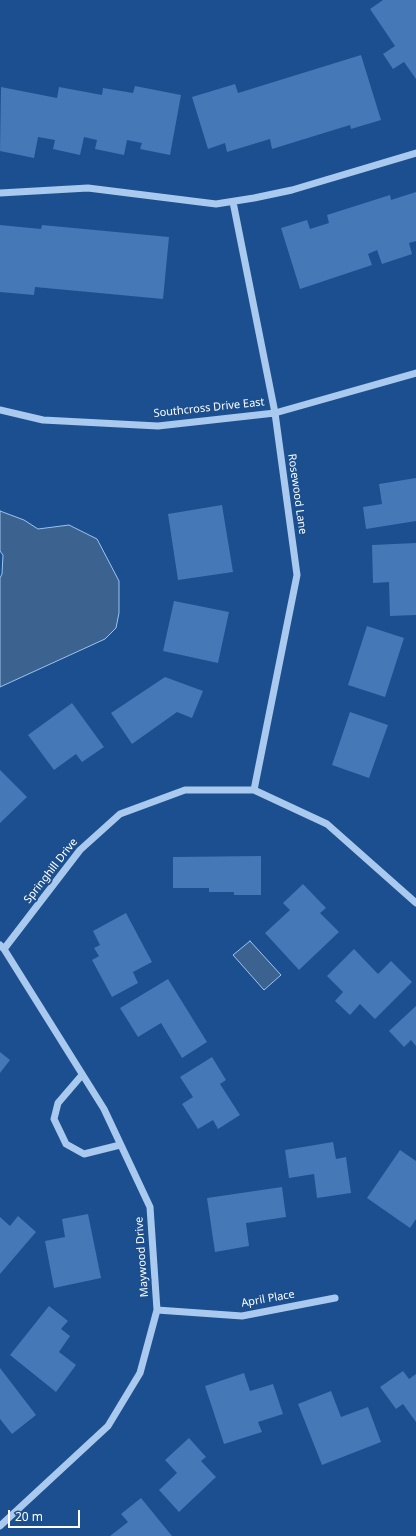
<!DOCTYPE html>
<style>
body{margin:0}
#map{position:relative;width:416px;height:1536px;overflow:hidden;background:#1b4f8f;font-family:"Noto Sans",sans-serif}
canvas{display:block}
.scale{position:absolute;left:8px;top:1510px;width:72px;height:18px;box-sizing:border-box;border:2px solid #fff;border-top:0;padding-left:5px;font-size:12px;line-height:14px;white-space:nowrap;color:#fff;-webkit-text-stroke:3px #1b4f8f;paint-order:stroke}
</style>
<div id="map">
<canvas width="416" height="1536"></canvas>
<div class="scale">20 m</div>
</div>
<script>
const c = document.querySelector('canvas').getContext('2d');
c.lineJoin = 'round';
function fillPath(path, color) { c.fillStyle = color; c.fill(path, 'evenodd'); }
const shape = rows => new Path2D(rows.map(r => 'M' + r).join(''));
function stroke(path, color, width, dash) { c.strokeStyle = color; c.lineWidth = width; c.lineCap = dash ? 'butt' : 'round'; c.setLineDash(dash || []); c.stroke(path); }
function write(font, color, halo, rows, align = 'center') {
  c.font = font + ' "Noto Sans",sans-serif'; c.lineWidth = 4; c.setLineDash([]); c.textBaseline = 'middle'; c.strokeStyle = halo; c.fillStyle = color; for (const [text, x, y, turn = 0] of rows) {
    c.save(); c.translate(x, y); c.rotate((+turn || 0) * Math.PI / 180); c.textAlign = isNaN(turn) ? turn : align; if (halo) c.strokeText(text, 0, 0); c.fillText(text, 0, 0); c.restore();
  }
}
const water = shape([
 [0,511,24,520,38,529,69,525,97,539,119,581,119,613,116,628,105,639,0,687,0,578,2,574,3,555,0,551,0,511],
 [250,941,281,975,264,990,233,955,250,941]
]);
fillPath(water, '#3c6290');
stroke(water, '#9cc4f0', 1);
fillPath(shape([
 [383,0,416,0,416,79,404,62,393,69,383,54,395,46,370,9],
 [361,55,381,120,351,129,350,125,272,149,270,139,227,152,225,143,208,149,192,97,235,84,238,93],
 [135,86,181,95,170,155,140,149,142,143,127,140,124,155,95,149,97,140,84,137,80,155,53,149,55,140,38,137,34,158,0,151,1,87,57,98,59,87,102,95,103,88,133,93],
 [416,192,416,241,409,243,412,254,382,264,377,250,368,254,372,265,300,289,281,228,307,220,310,229,329,223,327,215,390,195,391,200],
 [0,225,41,229,42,225,169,237,163,299,35,287,34,295,0,292],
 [416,478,416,521,366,529,363,507,382,504,379,484],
 [222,505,233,572,178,580,168,514],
 [416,543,416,615,390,616,389,582,373,583,372,545],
 [174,601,229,612,218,663,163,651],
 [367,626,404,638,385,697,348,685],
 [165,677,203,691,192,718,177,712,132,744,111,713],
 [72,703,104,747,82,762,76,754,54,770,28,735],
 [350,712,388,725,369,778,332,765],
 [0,770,27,797,0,823],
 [261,856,261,895,234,895,234,892,209,892,209,888,173,888,173,857],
 [303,884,326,908,320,913,339,932,299,970,265,933,290,910,283,903],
 [126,913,152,962,133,972,138,983,112,997,92,960,99,956,94,948,100,945,93,931],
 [354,949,378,974,391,961,412,982,375,1019,360,1004,350,1015,335,1001,343,992,327,976],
 [168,979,207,1042,182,1058,161,1023,138,1037,120,1008],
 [416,1006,416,1046,411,1040,404,1047,389,1031],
 [0,1052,10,1060,0,1073],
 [212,1057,226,1080,220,1084,240,1115,218,1129,213,1120,198,1129,182,1104,193,1097,180,1077],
 [333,1142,336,1159,346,1157,351,1193,317,1198,314,1174,289,1178,285,1150],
 [400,1150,416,1161,416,1219,410,1228,367,1198],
 [282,1187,286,1217,246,1223,249,1246,215,1252,207,1198],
 [88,1214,101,1278,54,1288,45,1241,65,1237,62,1219],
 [18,1216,36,1232,0,1274,0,1217,10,1226],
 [49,1306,68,1321,61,1329,70,1336,59,1352,76,1365,56,1392,10,1355],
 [0,1368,36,1415,12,1434,0,1419],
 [403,1371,409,1379,416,1374,416,1422,403,1404,396,1409,380,1387],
 [244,1373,250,1391,273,1384,283,1414,258,1422,262,1432,224,1444,205,1386],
 [331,1391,341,1417,368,1407,381,1442,322,1465,298,1404],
 [189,1438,206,1457,201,1461,216,1477,179,1512,159,1490,177,1473,165,1460],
 [141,1498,172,1536,110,1536,128,1522,121,1514]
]), '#4478b7');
stroke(shape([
 [0,193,88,188,216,204,254,198,292,190,416,153],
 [233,202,275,413,297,575,254,790],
 [0,410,43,420,158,426,275,413,416,373],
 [0,945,4,949,104,1109,150,1207,157,1310,140,1373,108,1426,0,1526],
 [4,949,80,850,120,814,185,790,254,790,327,824,416,903],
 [82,1075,58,1103,54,1119,66,1144,84,1154,120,1145],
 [157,1310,242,1316,335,1298]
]), '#a9c9ee', 7);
write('11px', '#fff', '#1b4f8f', [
 ["Southcross Drive East",209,408,-6],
 ["Rosewood Lane",297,494,82],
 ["Springhill Drive",51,871,-52],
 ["Maywood Drive",142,1257,-94],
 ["April Place",268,1299,-10]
]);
</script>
